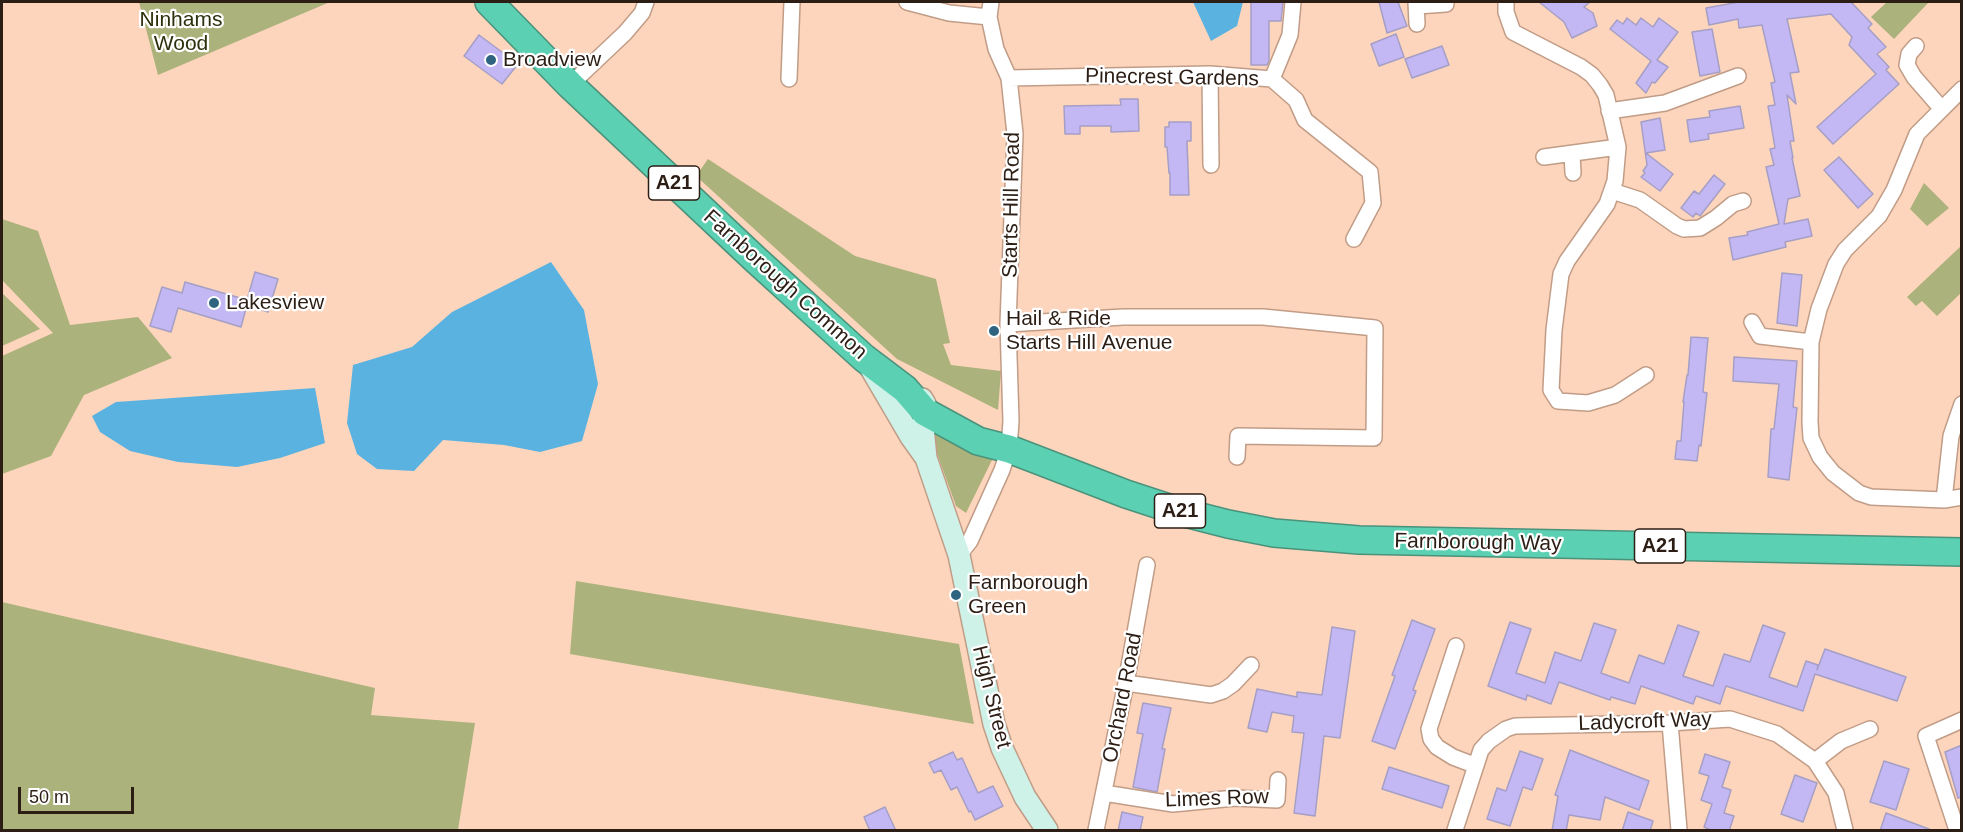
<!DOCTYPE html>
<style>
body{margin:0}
#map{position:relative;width:1963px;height:832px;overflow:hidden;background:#fdd5bd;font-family:Arial,sans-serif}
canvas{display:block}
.frame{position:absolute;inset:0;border:3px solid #2c1e15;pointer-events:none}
.scale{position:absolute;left:18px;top:787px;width:116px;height:27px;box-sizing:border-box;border:3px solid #2c1e15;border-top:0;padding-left:8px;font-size:18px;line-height:21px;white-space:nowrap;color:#2c1e15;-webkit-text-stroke:4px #fff;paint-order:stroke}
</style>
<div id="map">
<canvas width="1963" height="832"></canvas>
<div class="frame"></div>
<div class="scale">50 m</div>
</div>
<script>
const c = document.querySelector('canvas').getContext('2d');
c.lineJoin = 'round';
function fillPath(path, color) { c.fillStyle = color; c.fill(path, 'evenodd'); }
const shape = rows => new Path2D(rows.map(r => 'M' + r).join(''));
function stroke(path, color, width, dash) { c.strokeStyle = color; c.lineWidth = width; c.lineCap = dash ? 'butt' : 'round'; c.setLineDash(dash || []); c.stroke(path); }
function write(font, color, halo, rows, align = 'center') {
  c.font = font + ' Arial,sans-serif'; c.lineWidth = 4.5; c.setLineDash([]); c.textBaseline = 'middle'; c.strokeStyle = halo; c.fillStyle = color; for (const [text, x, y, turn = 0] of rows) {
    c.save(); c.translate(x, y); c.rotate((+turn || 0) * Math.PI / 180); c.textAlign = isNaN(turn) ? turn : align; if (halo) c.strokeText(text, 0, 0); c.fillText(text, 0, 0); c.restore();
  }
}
fillPath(shape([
 [139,2,330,2,158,75],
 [1887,2,1929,2,1894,39,1871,17],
 [708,159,855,256,936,279,950,343,943,344,951,365,1001,371,998,410,897,359,696,176],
 [1924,183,1949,208,1927,226,1910,209],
 [2,219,38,231,70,325,138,317,172,358,84,395,51,456,2,474,2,356,53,333,2,280],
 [1961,246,1961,293,1937,316,1922,301,1916,306,1907,297],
 [2,293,40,329,2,346],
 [937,429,992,460,966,513,956,506,930,434],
 [576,581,959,644,974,724,570,654],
 [2,602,375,688,371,715,475,723,458,830,2,830]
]), '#acb27b');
fillPath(shape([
 [1193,2,1243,2,1237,26,1211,41],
 [551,262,584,310,598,384,582,441,540,452,504,445,443,440,414,471,377,469,357,454,347,423,353,365,412,347,452,312],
 [315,388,325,443,280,458,237,467,178,462,130,451,100,432,92,416,116,402]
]), '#5ab2e0');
const building = shape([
 [1251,2,1283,2,1281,21,1269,21,1269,61,1267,65,1251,65,1251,2],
 [1379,2,1398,2,1407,26,1387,33,1379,2],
 [1539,2,1590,2,1584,7,1593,13,1597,26,1572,38,1564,22,1539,2],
 [1739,2,1851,2,1872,24,1868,28,1886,47,1877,54,1889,67,1886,70,1899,84,1833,144,1817,127,1876,74,1849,45,1852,37,1831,14,1787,19,1799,72,1790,73,1796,104,1787,95,1794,141,1790,141,1793,158,1792,158,1800,196,1788,199,1784,224,1808,219,1812,236,1785,242,1786,247,1733,260,1729,238,1748,235,1747,232,1779,224,1766,167,1774,165,1770,149,1775,148,1768,106,1775,105,1771,83,1775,82,1762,25,1739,28,1738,19,1709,25,1706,8,1739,2],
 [1627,18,1636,25,1641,18,1653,27,1659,18,1678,32,1657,60,1668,67,1655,83,1652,82,1646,93,1636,83,1651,61,1610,29,1617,20,1623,24,1627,18],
 [1712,29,1720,72,1700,76,1692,32,1712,29],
 [1396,34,1404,57,1379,66,1371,44,1396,34],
 [479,35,518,64,502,84,464,56,479,35],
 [1442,46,1449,65,1412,78,1405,59,1442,46],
 [1120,99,1138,99,1139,131,1111,132,1111,126,1080,126,1080,134,1065,134,1064,106,1121,105,1120,99],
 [1740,106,1744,128,1708,134,1709,139,1690,142,1687,120,1710,117,1709,111,1740,106],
 [1660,118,1665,150,1646,153,1673,174,1660,191,1641,177,1645,173,1643,171,1647,165,1641,122,1660,118],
 [1169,122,1191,122,1191,141,1187,141,1189,195,1170,195,1170,173,1169,173,1167,147,1165,147,1165,127,1169,127,1169,122],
 [1839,157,1873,194,1858,208,1824,170,1839,157],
 [1714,175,1725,184,1700,216,1696,213,1693,217,1681,208,1694,191,1699,194,1714,175],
 [255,272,278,279,268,312,247,305,241,327,178,308,171,332,150,326,162,287,182,293,185,282,247,300,255,272],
 [1782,273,1802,275,1797,326,1777,323,1782,273],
 [1691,337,1708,338,1703,392,1707,393,1701,446,1699,445,1697,461,1675,459,1677,441,1681,441,1684,402,1683,402,1687,375,1688,375,1691,337],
 [1734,357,1797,361,1793,407,1797,408,1789,480,1768,477,1771,429,1774,429,1779,384,1733,381,1734,357],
 [1412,620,1435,629,1413,690,1416,691,1395,749,1372,741,1395,676,1392,675,1412,620],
 [1510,622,1531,629,1516,673,1545,683,1555,652,1581,661,1594,623,1616,630,1601,673,1629,683,1639,655,1664,664,1678,625,1699,632,1683,676,1713,686,1724,654,1750,662,1763,625,1785,633,1769,677,1797,687,1806,661,1818,665,1817,670,1825,649,1906,677,1897,701,1815,674,1803,711,1726,686,1720,704,1696,696,1693,704,1641,686,1635,704,1611,697,1610,700,1559,682,1551,704,1527,695,1526,700,1488,686,1510,622],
 [1332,627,1355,631,1340,738,1324,736,1315,816,1294,813,1304,733,1292,732,1294,716,1272,712,1267,732,1248,728,1257,689,1297,697,1297,692,1322,695,1332,627],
 [1143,703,1171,708,1162,749,1165,749,1157,792,1133,787,1143,734,1137,733,1143,703],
 [1962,745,1962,797,1958,798,1945,752,1962,745],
 [1570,750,1649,781,1639,810,1605,797,1600,820,1569,815,1566,831,1552,831,1558,796,1555,795,1570,750],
 [1520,751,1543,759,1532,790,1523,787,1510,826,1487,819,1497,788,1506,791,1520,751],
 [953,752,957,760,962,758,978,793,993,786,1003,806,975,820,971,811,969,812,957,787,951,790,941,770,934,773,929,763,953,752],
 [1705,754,1730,762,1722,787,1731,790,1724,813,1734,816,1729,831,1713,831,1704,827,1712,804,1701,800,1709,776,1699,773,1705,754],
 [1884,761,1909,769,1896,810,1870,802,1884,761],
 [1389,767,1449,786,1442,808,1382,789,1389,767],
 [1795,775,1817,783,1803,822,1781,814,1795,775],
 [885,807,896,831,870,831,864,817,885,807],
 [1122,812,1143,817,1140,831,1118,831,1122,812],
 [1628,812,1653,821,1650,831,1622,831,1628,812],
 [1886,813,1929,829,1929,831,1880,831,1886,813]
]);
fillPath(building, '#c3b7f4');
stroke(building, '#a69fc5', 1.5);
const street = shape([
 [907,2,949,13,989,17],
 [1416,2,1417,24],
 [1506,2,1506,12,1513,32,1581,67,1592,75,1600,85,1606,95,1618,147,1615,181,1607,204,1567,261,1561,274,1554,330,1551,390,1558,401,1588,403,1615,395,1646,375],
 [1417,6,1446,4],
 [1916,46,1909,54,1907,65,1914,77,1941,108],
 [1210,74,1211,165],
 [1009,78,1210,74,1272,79,1296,100,1305,120,1370,172,1373,203,1354,239],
 [789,79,792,2],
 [1272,79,1290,35,1293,2],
 [570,85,625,33,642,13,646,2],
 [1962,89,1917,134,1894,190,1879,216,1845,250,1836,264,1819,309,1811,342,1810,422,1811,438,1820,457,1833,473,1859,493,1871,497,1944,500,1962,497],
 [1609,111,1665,103,1738,76],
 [1572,154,1573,173],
 [1544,157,1618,147],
 [1612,191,1640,200,1677,226,1684,229,1700,228,1716,218,1733,204,1743,201],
 [1752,322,1760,336,1811,342],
 [1008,324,1123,317,1263,317,1375,328,1374,438,1238,436,1237,457],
 [1944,500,1951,436,1962,404],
 [959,555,970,541,1002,470,1009,449,1011,421,1008,324,1015,134,1009,78,996,49,989,17,991,2],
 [1456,646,1429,729,1431,739,1437,747,1453,757,1474,765],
 [1126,683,1211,695,1223,691,1233,684,1251,665],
 [1670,723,1679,830],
 [1815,761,1841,741,1870,729],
 [1104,793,1173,804,1235,798,1277,800,1278,780],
 [1096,830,1126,683,1147,565],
 [1455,830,1481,750,1489,741,1506,729,1515,726,1670,723,1730,719,1777,734,1815,761,1836,793,1845,830],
 [1957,830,1926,736,1962,720]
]);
const secondary = shape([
 [870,367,911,437,926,458],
 [922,399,925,404,923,427,926,458,959,555,994,724,1002,748,1025,797,1047,830]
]);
const highway = shape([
 [489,2,570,85,755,259,864,358,905,389,925,412,978,441,1009,449,1126,494,1181,512,1228,524,1274,533,1359,540,1962,552]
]);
stroke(street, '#c19c86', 18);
stroke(secondary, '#c19c86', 24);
stroke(highway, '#4b927b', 30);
stroke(street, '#fff', 15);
stroke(secondary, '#cef1e8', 21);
stroke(highway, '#5bd0b2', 27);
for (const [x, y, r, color] of [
 [491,60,6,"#2e647f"],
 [214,303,6,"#2e647f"],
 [994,331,6,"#2e647f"],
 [956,595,6,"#2e647f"]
]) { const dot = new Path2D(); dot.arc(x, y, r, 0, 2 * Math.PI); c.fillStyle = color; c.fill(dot); stroke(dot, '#fff', 2); }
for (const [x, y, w] of [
 [674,183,51],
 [1180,511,51],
 [1660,546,51]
]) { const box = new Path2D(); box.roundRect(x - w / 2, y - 17, w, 34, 4.5); c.fillStyle = '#fff'; c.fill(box); stroke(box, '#2c1e15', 1.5); }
write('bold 20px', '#2c1e15', null, [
 ["A21",674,183],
 ["A21",1180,511],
 ["A21",1660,546]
]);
write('21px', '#2d300c', '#fff', [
 ["Ninhams",181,20],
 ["Wood",181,44]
]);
write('21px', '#2c1e15', '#fff', [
 ["Broadview",503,60],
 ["Lakesview",226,303],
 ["Hail & Ride",1006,319],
 ["Starts Hill Avenue",1006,343],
 ["Farnborough",968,583],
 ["Green",968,607]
], 'left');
write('21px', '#2c1e15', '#fff', [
 ["Pinecrest Gardens",1172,78,1],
 ["Starts Hill Road",1012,205,-89],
 ["Farnborough Common",785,285,42],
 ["Farnborough Way",1478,543,1],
 ["High Street",991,697,76],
 ["Orchard Road",1123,698,-79],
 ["Ladycroft Way",1645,722,-2],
 ["Limes Row",1217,799,-2]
]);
</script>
